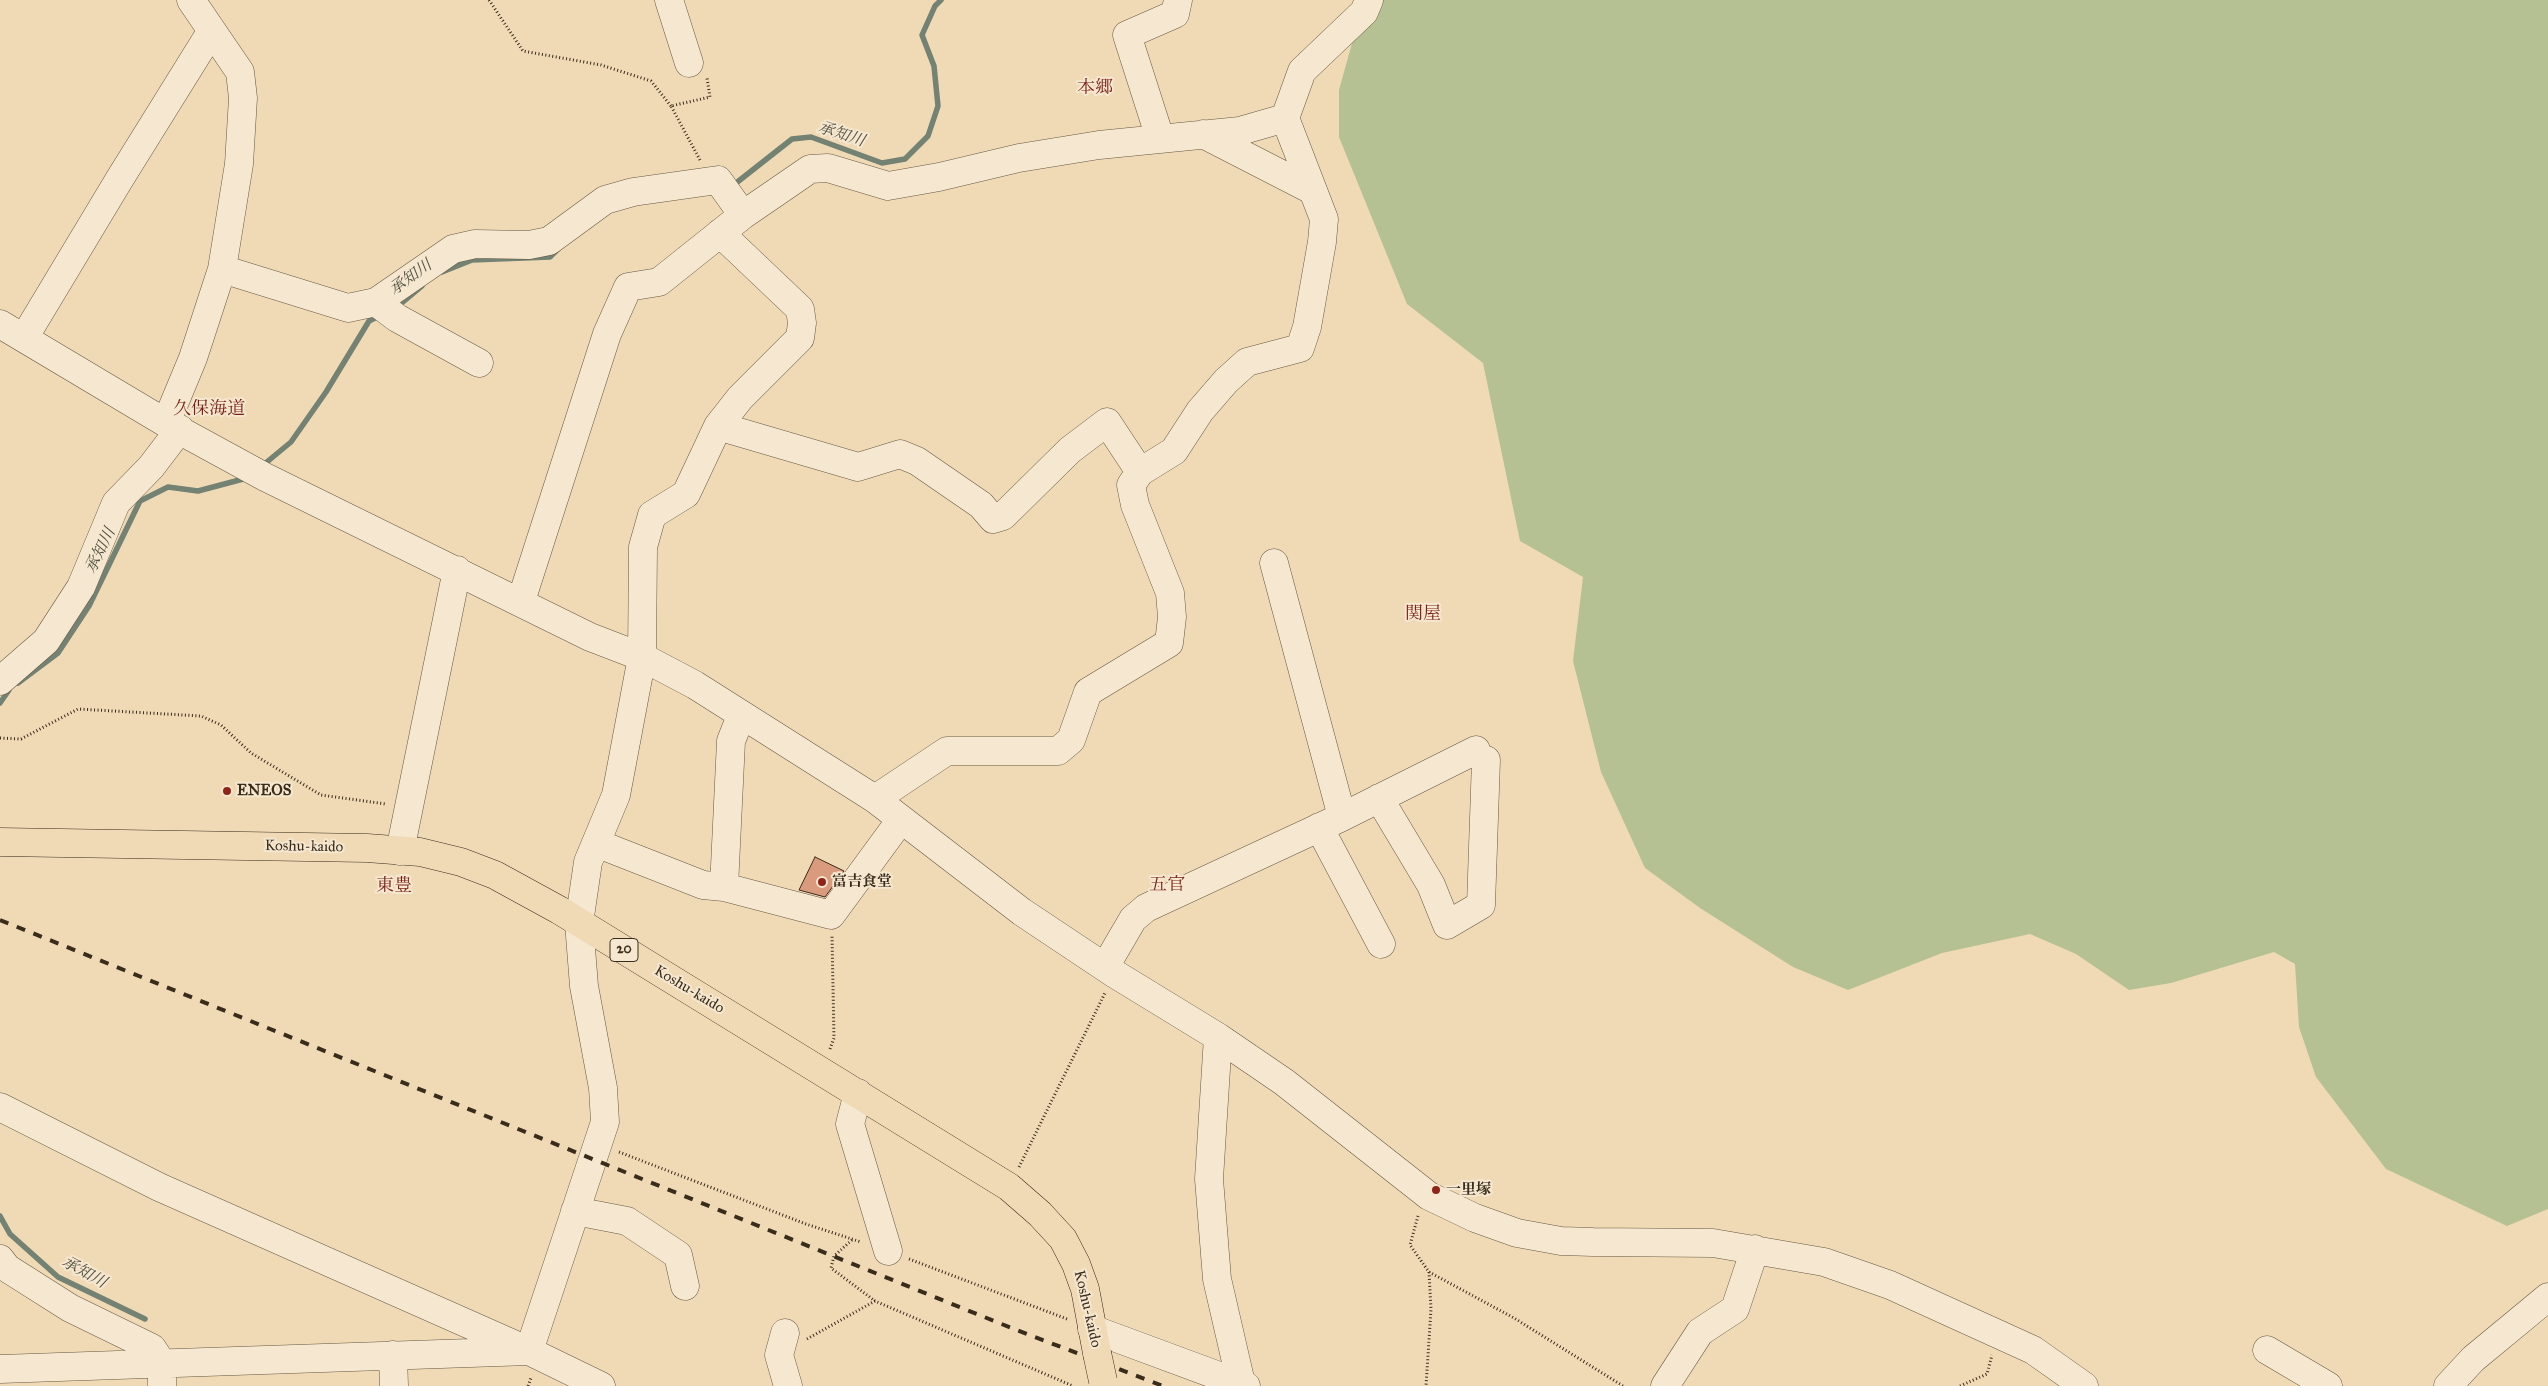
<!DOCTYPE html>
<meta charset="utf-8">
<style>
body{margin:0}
canvas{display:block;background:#f0dab6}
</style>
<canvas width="2548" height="1386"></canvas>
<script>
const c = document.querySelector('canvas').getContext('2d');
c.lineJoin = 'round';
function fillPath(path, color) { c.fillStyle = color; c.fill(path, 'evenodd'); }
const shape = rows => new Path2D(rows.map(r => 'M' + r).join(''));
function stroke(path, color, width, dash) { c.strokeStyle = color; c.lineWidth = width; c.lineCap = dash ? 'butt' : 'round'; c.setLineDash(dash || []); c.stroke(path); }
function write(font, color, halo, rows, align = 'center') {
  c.font = font + ' "IM FELL Great Primer","Noto Serif JP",serif'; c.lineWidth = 4; c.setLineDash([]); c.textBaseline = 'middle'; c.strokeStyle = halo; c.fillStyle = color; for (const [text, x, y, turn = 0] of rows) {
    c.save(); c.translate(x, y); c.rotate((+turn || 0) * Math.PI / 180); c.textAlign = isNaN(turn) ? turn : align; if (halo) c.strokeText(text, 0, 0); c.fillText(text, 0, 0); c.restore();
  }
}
fillPath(shape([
 [1364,0,2548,0,2548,1209,2507,1226,2386,1169,2316,1077,2299,1027,2295,964,2274,952,2171,983,2129,990,2076,954,2030,934,1942,953,1848,990,1793,967,1700,908,1645,868,1601,772,1573,661,1583,577,1520,541,1483,363,1407,304,1339,137,1339,90]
]), '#b5c192');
stroke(shape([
 [731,187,792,139,811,137,882,163,905,159,928,136,938,106,934,66,922,35,935,6,941,0],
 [442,272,472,260,550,257,557,250],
 [397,307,422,286],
 [262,466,291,442,326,392,369,321,379,316],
 [18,683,58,653,89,606,140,501,168,487,198,491,247,478],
 [0,703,9,690],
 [0,1216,10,1234,58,1277,145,1319]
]), '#738273', 5.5);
const building = shape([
 [815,857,844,871,825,897,799,890,815,857]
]);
fillPath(building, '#da9a7e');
stroke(building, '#392c1b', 1);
const minor = shape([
 [669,0,689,63],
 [1203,134,1312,190],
 [1160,138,1127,35,1175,14,1178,0],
 [222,269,348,308,376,302,453,249,475,244,529,245,549,241,605,200,633,192,718,180,743,215],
 [376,302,397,318,479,363],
 [0,324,166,423,265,477,590,637,642,657,695,685,875,799,1022,912,1115,974,1218,1037,1284,1082,1429,1196,1475,1218,1517,1233,1561,1241,1593,1242,1713,1243,1824,1262,1890,1285,2033,1350,2084,1386],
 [24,338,119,180,211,32],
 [166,423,193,358,222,269,239,164,243,98,240,72,191,0],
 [718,426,858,467,900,454,917,461,981,505,993,519,1003,516,1070,450,1107,422,1140,472,1174,451,1200,411,1226,381,1247,362,1300,348,1307,327,1322,242,1324,219,1285,118],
 [1274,563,1342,817],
 [521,601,607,334,628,287,659,282,743,215,810,169,828,168,888,186,939,177,1019,158,1099,145,1240,131,1285,118,1302,71,1364,12,1369,0],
 [0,681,46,641,81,587,116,503,151,467,180,429],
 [1379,798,1431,885,1447,925,1481,905,1486,760],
 [875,799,947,751,1058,751,1071,740,1088,692,1169,643,1172,617,1170,593,1135,505,1131,485,1140,472],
 [1319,827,1381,944],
 [596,843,703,885,724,887,831,915,900,821],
 [400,851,457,570],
 [724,887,731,741,741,716],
 [1105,967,1133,919,1146,908,1342,817,1476,750],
 [1218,1037,1209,1179,1217,1279,1241,1383],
 [858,1093,850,1124,888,1251],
 [0,1107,159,1187,529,1351,601,1386],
 [575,1211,627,1221,678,1255,685,1286],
 [0,1259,7,1268,70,1308,152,1348,162,1363,162,1386],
 [1092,1329,1246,1386],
 [785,1333,779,1355,788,1386],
 [2267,1350,2328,1386],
 [393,1355,394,1386],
 [0,1369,529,1351,605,1122,603,1088,584,986,579,923,588,862,616,795,642,657,643,547,652,515,686,494,718,426,740,398,800,338,802,323,800,309,720,233],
 [1665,1386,1700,1332,1735,1309,1755,1249],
 [2448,1386,2473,1359,2548,1297]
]);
const highway = shape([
 [0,842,367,848,420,852,461,862,495,875,559,910,1009,1187,1040,1214,1063,1239,1076,1264,1085,1289,1097,1353]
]);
stroke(minor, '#675842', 29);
stroke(highway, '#392c1b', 29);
stroke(shape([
 [489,0,523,51,601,65,651,81,671,106],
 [700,160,671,106,710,97,707,78],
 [0,738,21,739,78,709,201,716,221,725,251,753,321,795,386,804],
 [830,1049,834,1038,832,936],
 [619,1152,806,1224,861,1242],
 [1019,1167,1105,993],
 [1418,1216,1410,1245,1429,1272,1431,1309,1426,1386],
 [852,1240,834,1256,831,1268,875,1301],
 [909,1259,1067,1319],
 [1429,1272,1514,1318,1623,1386],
 [807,1339,875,1301,1073,1386],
 [528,1386,531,1378],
 [1960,1386,1987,1374,1992,1355]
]), '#392c1b', 3, [1, 2.5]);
stroke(minor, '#f5e7d0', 28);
stroke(highway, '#f0dab6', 28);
stroke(shape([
 [0,920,1014,1329,1163,1386]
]), '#392c1b', 4, [9, 9]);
const highwayBridge = shape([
 [1097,1353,1103,1381]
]);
stroke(highwayBridge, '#392c1b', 29, []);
stroke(highwayBridge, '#f0dab6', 28);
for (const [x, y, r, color] of [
 [227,791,5,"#8f2418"],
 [822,882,5,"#8f2418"],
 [1436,1190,5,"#8f2418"]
]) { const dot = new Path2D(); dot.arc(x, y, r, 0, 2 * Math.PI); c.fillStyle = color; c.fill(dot); stroke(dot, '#f5e7d0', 2); }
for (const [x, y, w] of [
 [624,950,28]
]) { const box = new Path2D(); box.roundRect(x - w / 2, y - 11.5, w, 23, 4); c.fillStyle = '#f5e7d0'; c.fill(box); stroke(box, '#392c1b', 1); }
write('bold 14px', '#392c1b', null, [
 ["20",624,950]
]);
write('bold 15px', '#392c1b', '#f5e7d0', [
 ["ENEOS",237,791],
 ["富吉食堂",832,882],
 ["一里塚",1446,1190]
], 'left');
write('15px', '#392c1b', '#f5e7d0', [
 ["Koshu-kaido",304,847,1],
 ["Koshu-kaido",689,990,31],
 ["Koshu-kaido",1087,1309,77]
]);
write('italic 16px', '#515040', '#f5e7d0', [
 ["承知川",841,135,18],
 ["承知川",411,278,-36],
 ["承知川",101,551,-64],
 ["承知川",84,1273,29]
]);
write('18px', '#7a1f14', '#f5e7d0', [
 ["本郷",1095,89],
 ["久保海道",209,410],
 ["関屋",1423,615],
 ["五官",1167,886],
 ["東豊",394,887]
]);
</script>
